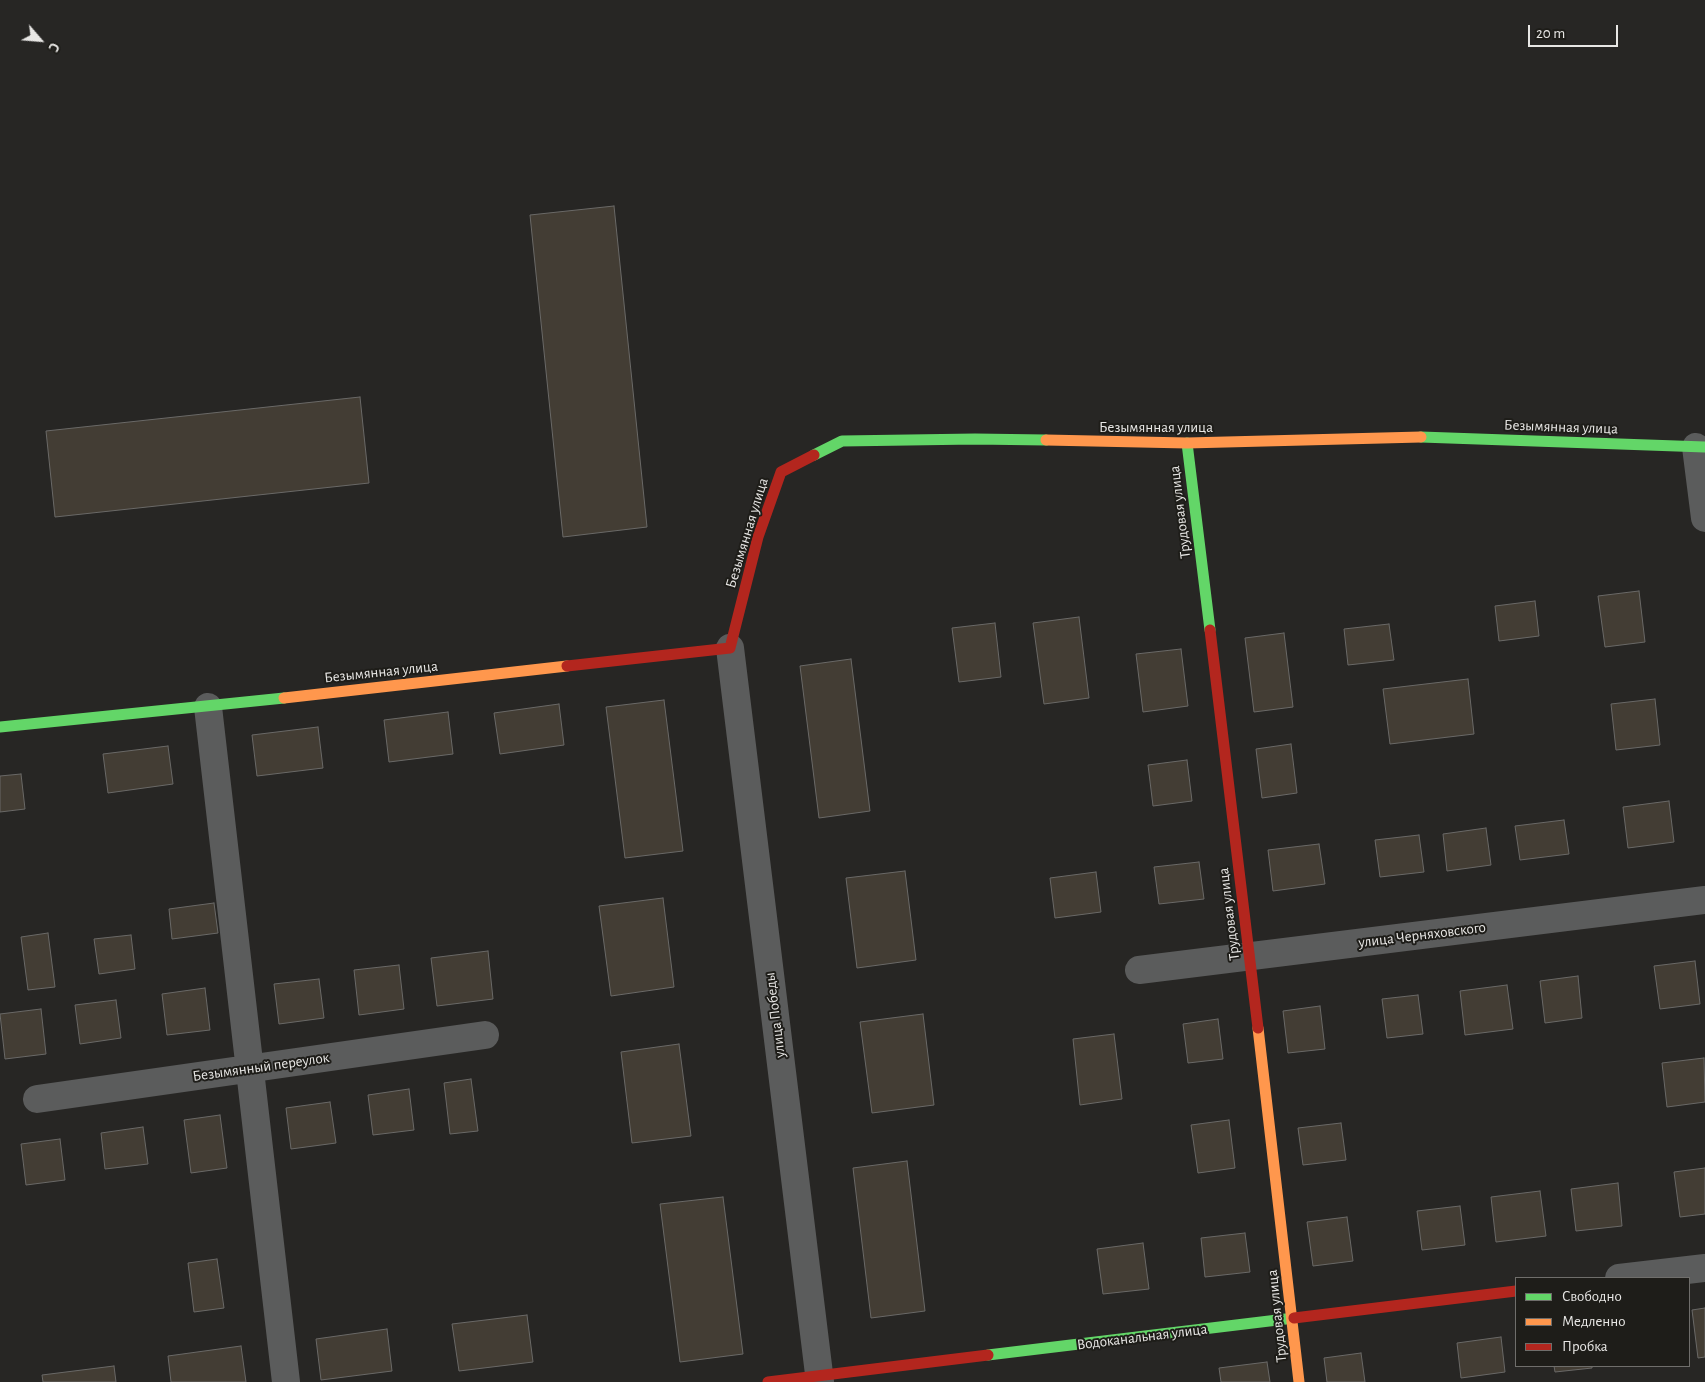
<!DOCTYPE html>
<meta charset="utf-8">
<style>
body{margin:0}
#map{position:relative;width:1705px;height:1382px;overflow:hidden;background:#272624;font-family:"Alegreya Sans",sans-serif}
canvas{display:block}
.legend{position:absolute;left:1515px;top:1277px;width:175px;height:90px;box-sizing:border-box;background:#1e1d19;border:1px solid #6f6e6b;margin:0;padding:6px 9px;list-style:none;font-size:15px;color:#e8e7e5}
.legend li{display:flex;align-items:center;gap:10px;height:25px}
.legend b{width:25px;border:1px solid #6f6e6b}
.north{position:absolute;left:15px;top:15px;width:50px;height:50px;-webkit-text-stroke:4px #1e1d19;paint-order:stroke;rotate:117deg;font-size:14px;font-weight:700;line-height:20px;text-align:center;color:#e8e7e5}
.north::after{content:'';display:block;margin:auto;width:18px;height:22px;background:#e8e7e5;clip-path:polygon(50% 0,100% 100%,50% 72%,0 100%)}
.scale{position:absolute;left:1528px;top:25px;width:90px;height:22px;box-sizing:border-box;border:2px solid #e8e7e5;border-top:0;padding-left:6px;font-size:15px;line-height:18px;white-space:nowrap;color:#e8e7e5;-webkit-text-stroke:4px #1e1d19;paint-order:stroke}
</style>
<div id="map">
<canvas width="1705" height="1382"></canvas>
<ul class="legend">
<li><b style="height:6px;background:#63d668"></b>Свободно</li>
<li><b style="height:6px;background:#ff974d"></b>Медленно</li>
<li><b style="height:6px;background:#b3261e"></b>Пробка</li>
</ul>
<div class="north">С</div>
<div class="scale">20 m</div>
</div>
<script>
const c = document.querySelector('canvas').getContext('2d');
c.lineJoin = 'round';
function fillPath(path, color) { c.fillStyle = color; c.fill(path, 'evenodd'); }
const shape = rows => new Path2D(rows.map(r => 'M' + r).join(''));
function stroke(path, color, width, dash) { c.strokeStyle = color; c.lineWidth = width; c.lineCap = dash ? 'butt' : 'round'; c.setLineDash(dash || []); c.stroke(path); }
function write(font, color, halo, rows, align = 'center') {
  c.font = font + ' "Alegreya Sans",sans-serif'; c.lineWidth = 4; c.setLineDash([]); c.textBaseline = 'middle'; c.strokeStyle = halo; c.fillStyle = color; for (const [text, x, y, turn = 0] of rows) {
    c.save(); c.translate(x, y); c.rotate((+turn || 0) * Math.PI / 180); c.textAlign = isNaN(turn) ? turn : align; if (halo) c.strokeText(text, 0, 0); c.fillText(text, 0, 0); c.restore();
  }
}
const building = shape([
 [614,206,647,527,563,537,530,215,614,206],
 [360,397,369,483,55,517,46,431,360,397],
 [1639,591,1645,642,1605,647,1598,596,1639,591],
 [1535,601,1539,636,1499,641,1495,606,1535,601],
 [1079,617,1089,698,1044,704,1033,623,1079,617],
 [995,623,1001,677,959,682,952,628,995,623],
 [1389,624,1394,660,1348,665,1344,629,1389,624],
 [1284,633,1293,707,1254,712,1245,638,1284,633],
 [1181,649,1188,706,1143,712,1136,654,1181,649],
 [851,659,870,811,819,818,800,666,851,659],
 [1468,679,1474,734,1390,744,1383,689,1468,679],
 [1655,699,1660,745,1616,750,1611,704,1655,699],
 [664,700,683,851,625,858,606,707,664,700],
 [559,704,564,745,500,754,494,713,559,704],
 [448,712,453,754,389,762,384,720,448,712],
 [318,727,323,768,257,776,252,735,318,727],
 [1291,744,1297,793,1262,798,1256,749,1291,744],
 [168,746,173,784,108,793,103,754,168,746],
 [1187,760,1192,801,1153,806,1148,765,1187,760],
 [21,774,25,809,0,812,0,776,21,774],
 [1669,801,1674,842,1628,848,1623,807,1669,801],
 [1564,820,1569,854,1520,860,1515,826,1564,820],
 [1486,828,1491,865,1447,871,1443,834,1486,828],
 [1419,835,1424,872,1380,877,1375,840,1419,835],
 [1319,844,1325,884,1273,891,1268,850,1319,844],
 [1199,862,1204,899,1159,904,1154,867,1199,862],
 [905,871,916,960,857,968,846,878,905,871],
 [1096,872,1101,912,1055,918,1050,878,1096,872],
 [663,898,674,987,611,996,599,906,663,898],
 [214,903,218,933,172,939,169,909,214,903],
 [48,933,55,987,28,990,21,937,48,933],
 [131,935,135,969,99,974,94,939,131,935],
 [488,951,493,999,437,1006,431,958,488,951],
 [1695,961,1700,1004,1660,1009,1654,966,1695,961],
 [399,965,404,1009,359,1015,354,970,399,965],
 [1578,976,1582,1018,1545,1023,1540,981,1578,976],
 [319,979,324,1018,279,1024,274,984,319,979],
 [1507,985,1513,1029,1465,1035,1460,991,1507,985],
 [205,988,210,1030,167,1035,162,994,205,988],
 [1418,995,1423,1034,1387,1038,1382,999,1418,995],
 [116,1000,121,1038,80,1044,75,1005,116,1000],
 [1320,1006,1325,1049,1288,1053,1283,1011,1320,1006],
 [41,1009,46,1054,5,1059,0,1014,41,1009],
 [923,1014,934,1105,872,1113,860,1022,923,1014],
 [1218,1019,1223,1059,1188,1063,1183,1024,1218,1019],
 [1114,1034,1122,1099,1080,1105,1073,1039,1114,1034],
 [679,1044,691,1136,632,1143,621,1052,679,1044],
 [1704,1058,1705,1102,1667,1107,1662,1063,1704,1058],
 [471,1079,478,1131,450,1134,444,1083,471,1079],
 [409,1089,414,1130,373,1135,368,1095,409,1089],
 [330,1102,336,1143,291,1149,286,1108,330,1102],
 [220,1115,227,1168,191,1173,184,1120,220,1115],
 [1229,1120,1235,1168,1198,1173,1191,1125,1229,1120],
 [1341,1123,1346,1160,1303,1165,1298,1128,1341,1123],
 [143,1127,148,1164,105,1169,101,1133,143,1127],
 [60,1139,65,1180,26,1185,21,1144,60,1139],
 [907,1161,925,1311,871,1318,853,1168,907,1161],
 [1705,1168,1705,1214,1680,1217,1674,1172,1705,1168],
 [1618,1183,1622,1226,1576,1231,1571,1189,1618,1183],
 [1540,1191,1546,1236,1496,1242,1491,1197,1540,1191],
 [723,1197,743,1354,680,1362,660,1204,723,1197],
 [1460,1206,1465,1245,1422,1250,1417,1211,1460,1206],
 [1347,1217,1353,1261,1313,1266,1307,1222,1347,1217],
 [1245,1233,1250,1272,1205,1277,1201,1238,1245,1233],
 [1143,1243,1149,1289,1103,1294,1097,1249,1143,1243],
 [217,1259,224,1308,194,1312,188,1263,217,1259],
 [1705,1308,1705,1357,1698,1358,1692,1310,1705,1308],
 [527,1315,533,1362,459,1371,452,1324,527,1315],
 [387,1329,392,1371,321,1380,316,1339,387,1329],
 [1501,1337,1505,1372,1461,1378,1457,1343,1501,1337],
 [241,1346,246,1382,171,1382,168,1356,241,1346],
 [1361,1353,1365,1382,1327,1382,1324,1358,1361,1353],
 [1267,1362,1270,1382,1221,1382,1219,1368,1267,1362],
 [114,1366,116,1382,43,1382,42,1375,114,1366],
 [1554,1366,1592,1366,1592,1368,1555,1372,1554,1366]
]);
fillPath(building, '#433d34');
stroke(building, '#6a6967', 1);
stroke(shape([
 [1696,447,1705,518],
 [730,648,820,1382],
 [208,707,286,1382],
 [1139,970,1705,900],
 [37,1099,485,1035],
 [1619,1278,1705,1268]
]), '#5b5c5c', 28);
stroke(shape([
 [1421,437,1705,447],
 [1187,443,1210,630],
 [814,455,842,441,975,439,1046,440],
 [0,727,284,698],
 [988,1355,1294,1318]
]), '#63d668', 11);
stroke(shape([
 [1046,440,1187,443,1421,437],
 [284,698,567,666],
 [1258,1028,1299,1382]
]), '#ff974d', 11);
stroke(shape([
 [1210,630,1258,1028],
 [567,666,730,648,758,537,781,472,814,455],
 [1294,1318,1516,1291],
 [768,1382,988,1355]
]), '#b3261e', 11);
write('15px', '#e8e7e5', '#1e1d19', [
 ["Безымянная улица",1156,427],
 ["Безымянная улица",1561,427,2],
 ["Трудовая улица",1180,512,-97],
 ["Безымянная улица",747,533,-73],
 ["Безымянная улица",381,672,-6],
 ["Трудовая улица",1229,914,-97],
 ["улица Черняховского",1422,935,-7],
 ["улица Победы",775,1015,-97],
 ["Безымянный переулок",261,1067,-8],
 ["Трудовая улица",1277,1316,-96],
 ["Водоканальная улица",1142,1337,-7]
]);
</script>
